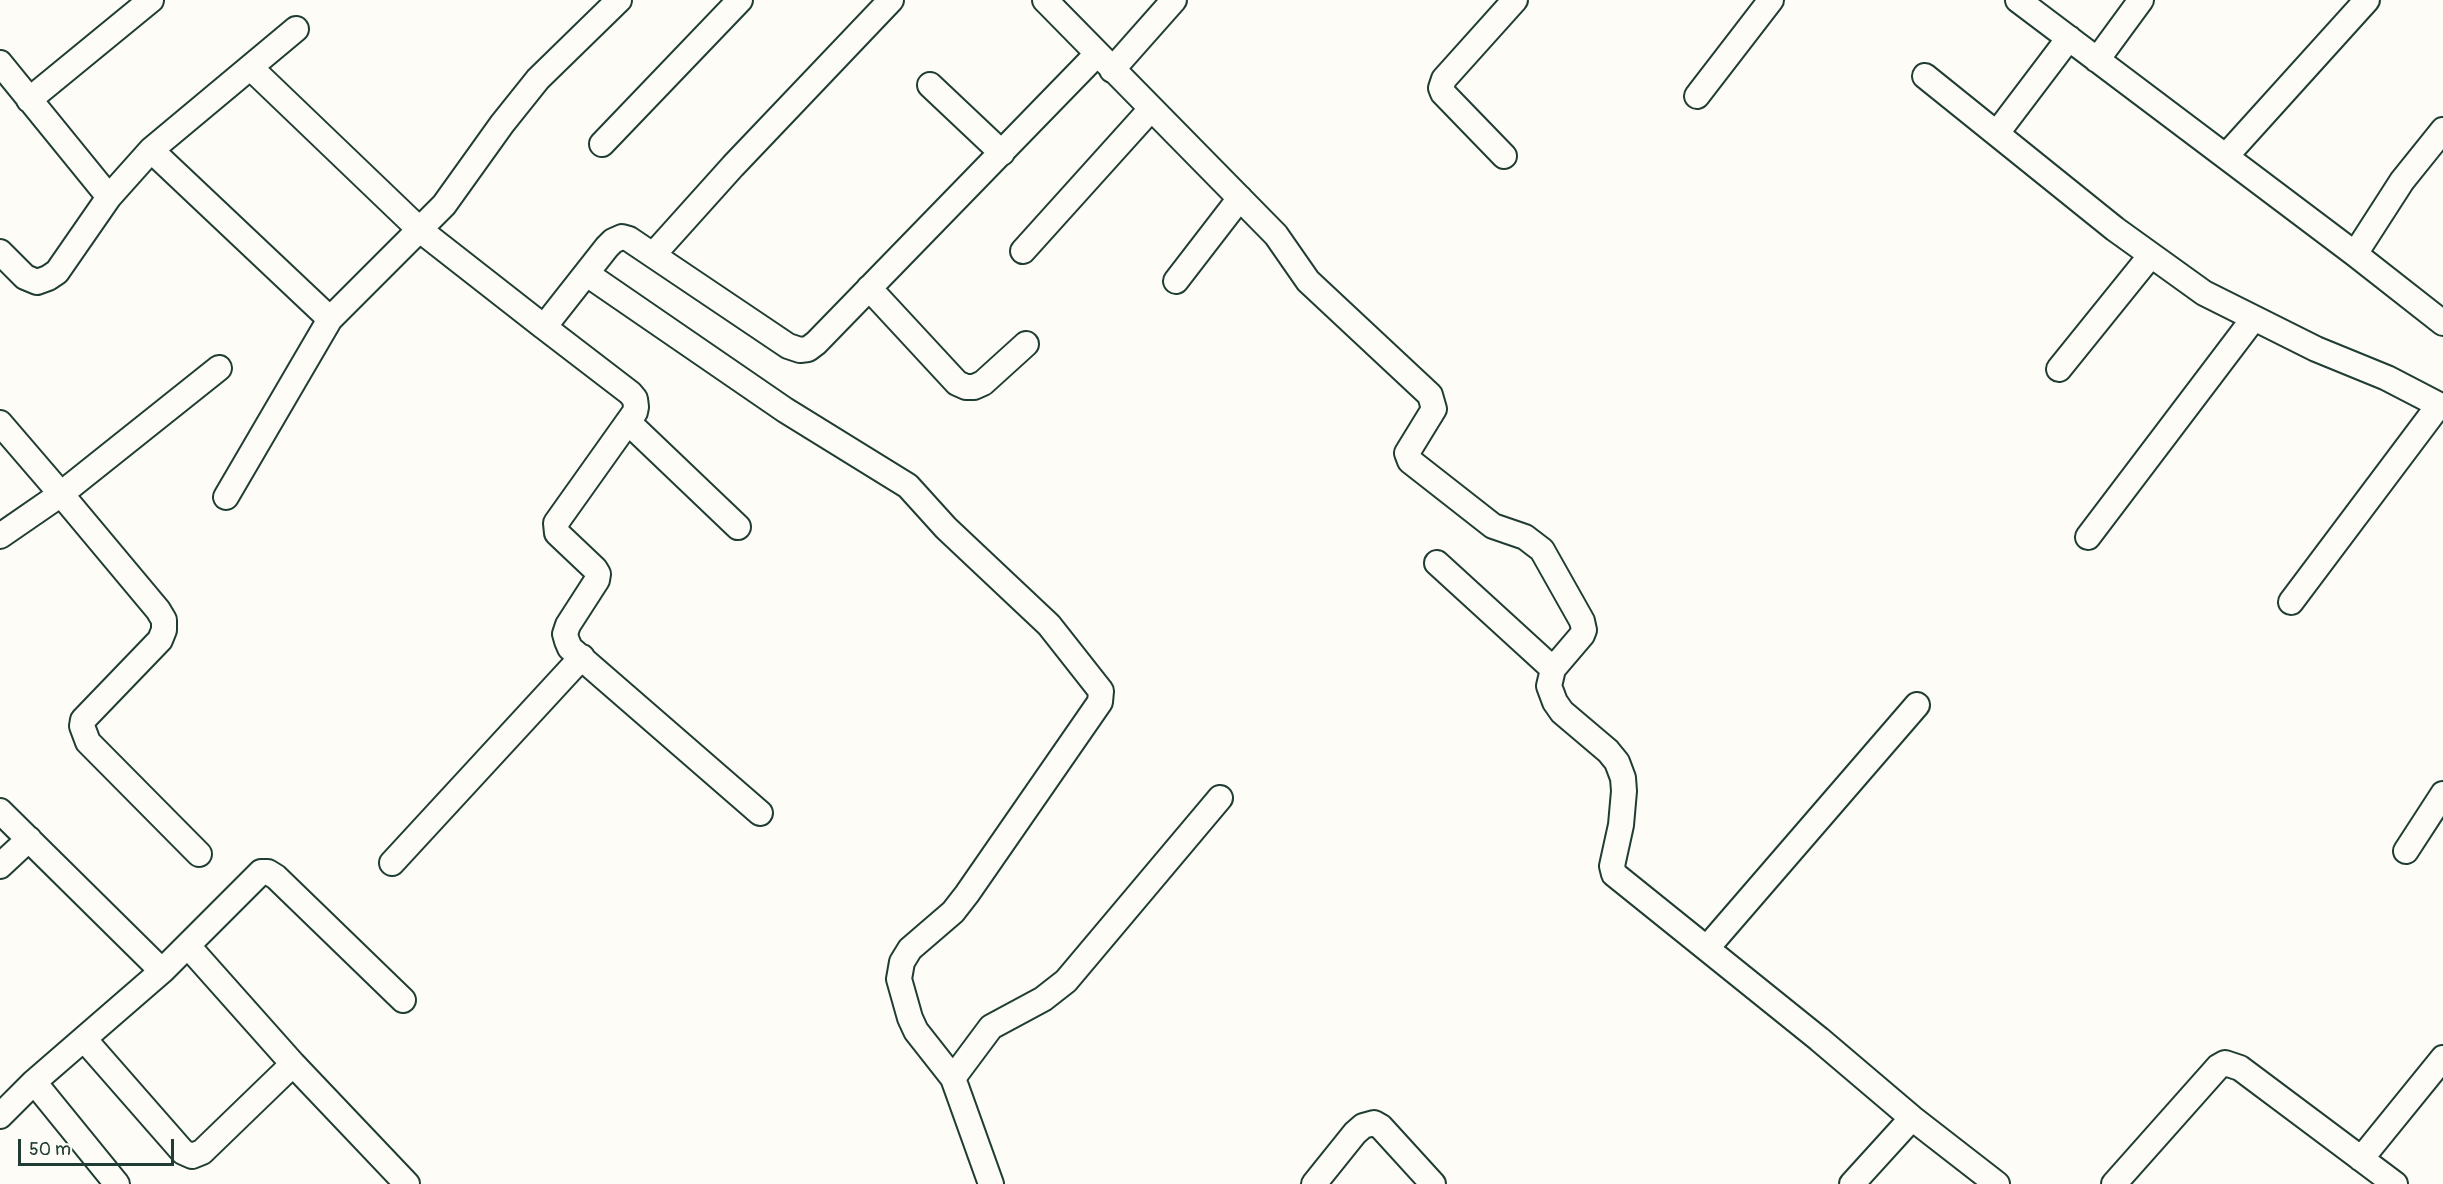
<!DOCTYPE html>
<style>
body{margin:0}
#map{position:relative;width:2443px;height:1184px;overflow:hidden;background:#fdfcf7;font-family:Pangolin,sans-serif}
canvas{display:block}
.scale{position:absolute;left:18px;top:1139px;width:156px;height:27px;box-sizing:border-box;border:3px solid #1f3d34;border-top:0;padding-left:8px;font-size:18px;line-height:21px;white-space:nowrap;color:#1f3d34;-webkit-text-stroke:4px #fdfcf7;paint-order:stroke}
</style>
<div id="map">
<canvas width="2443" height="1184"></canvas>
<div class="scale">50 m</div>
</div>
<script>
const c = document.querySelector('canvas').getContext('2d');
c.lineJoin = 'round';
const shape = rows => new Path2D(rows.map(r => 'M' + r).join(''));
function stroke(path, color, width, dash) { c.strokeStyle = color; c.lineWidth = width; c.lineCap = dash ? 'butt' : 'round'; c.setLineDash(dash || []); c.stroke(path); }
const minor = shape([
 [1045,0,1276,235,1308,281,1430,395,1434,409,1407,453,1410,461,1493,526,1525,537,1542,550,1582,621,1584,630,1582,635,1553,669,1549,686,1555,702,1562,712,1608,751,1617,762,1623,778,1624,791,1621,825,1612,866,1614,874,1819,1039,1912,1118,1997,1184],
 [2018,0,2355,254,2443,323],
 [2097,60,2141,0],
 [0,63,109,197],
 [251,68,420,230,544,327,607,247,613,241,622,237,629,239,788,346,800,350,808,349,816,343,1097,54],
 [1112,70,1174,0],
 [1925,76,2115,229,2204,293,2316,349,2387,378,2443,407],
 [930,85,1002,153],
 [1697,96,1771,0],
 [29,100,151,0],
 [1997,133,2069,38],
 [602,144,740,0],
 [151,150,296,29],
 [1504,156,1443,93,1441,88,1444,79,1515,0],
 [2226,156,2367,0],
 [1023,251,1151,109],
 [0,252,25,277,37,282,48,278,57,272,109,197,151,150,330,319],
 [2355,254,2402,181,2443,130],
 [653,255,733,166,891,0],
 [587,274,785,410,908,486,946,528,1049,625,1101,691,1100,702,967,894,953,912,910,949,902,962,899,979,910,1018,916,1031,953,1078,991,1184],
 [1176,281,1240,198],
 [869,288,957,383,966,387,974,387,983,383,1026,344],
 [544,327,630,393,635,399,636,407,635,412,556,523,557,533,595,569,598,574,597,580,568,625,565,634,567,641,570,648,760,813],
 [2059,369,2151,255],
 [628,422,738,527],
 [0,423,61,494,219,368],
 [226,497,330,319,444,205,502,124,538,79,619,0],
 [0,536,61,494,158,610,164,620,164,630,160,640,83,720,82,726,88,742,199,854],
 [2088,537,2254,318],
 [1437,563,1553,669],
 [2291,602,2439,405],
 [0,811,162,971],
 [2406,851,2443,794],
 [392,863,582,657],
 [0,866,29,839],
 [188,946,293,1064,407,1184],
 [1707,948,1917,705],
 [84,1039,183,1152,192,1156,202,1152,293,1064],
 [953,1078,991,1027,1043,999,1066,981,1220,798],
 [34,1082,117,1184],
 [0,1116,34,1082,162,971,261,872,268,872,276,877,403,1000],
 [2361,1159,2443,1058],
 [1314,1184,1355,1133,1363,1126,1374,1123,1381,1127,1433,1184],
 [1852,1184,1912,1118],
 [2114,1184,2218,1067,2225,1063,2240,1068,2395,1184]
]);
stroke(minor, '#1f3d34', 28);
stroke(minor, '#fdfcf7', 24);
</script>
